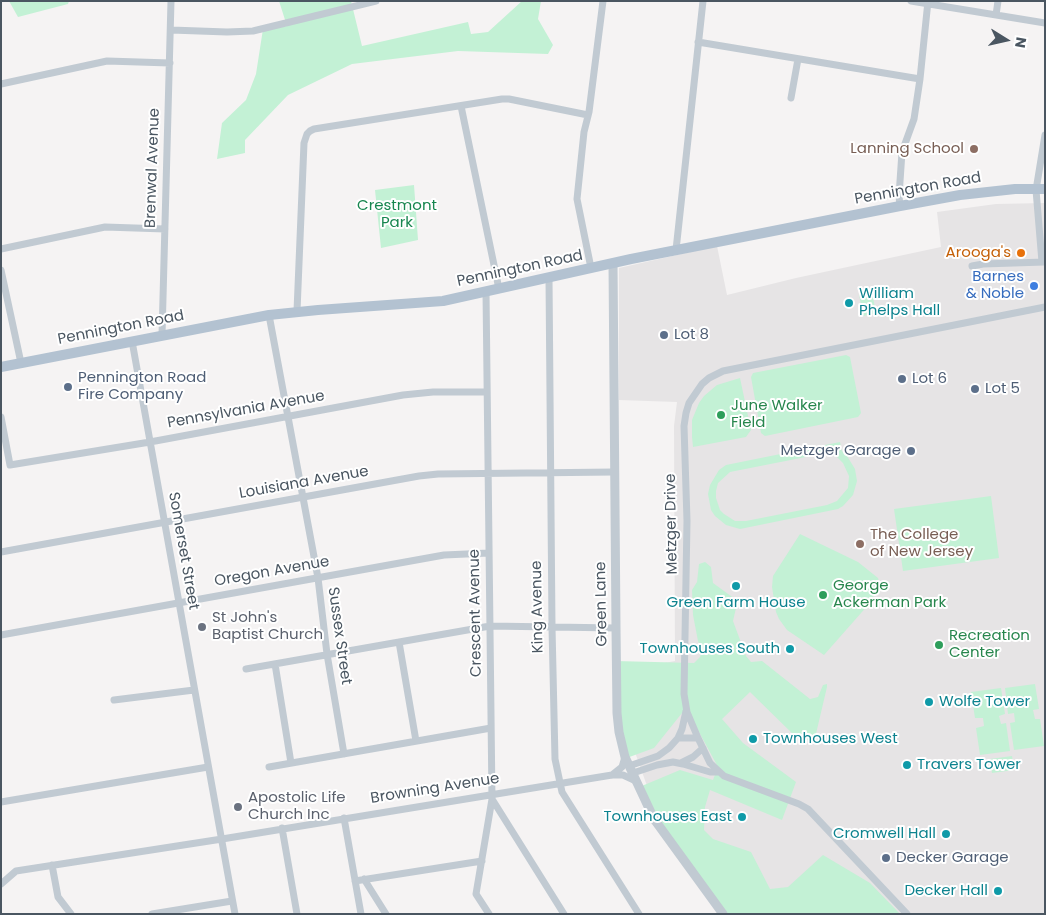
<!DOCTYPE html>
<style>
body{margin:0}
#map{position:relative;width:1046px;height:915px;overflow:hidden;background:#f5f3f3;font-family:Poppins,sans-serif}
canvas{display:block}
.frame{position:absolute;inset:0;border:2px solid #4a5661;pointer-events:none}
.north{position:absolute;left:981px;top:15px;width:50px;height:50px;-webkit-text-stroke:4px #fff;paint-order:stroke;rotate:100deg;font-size:14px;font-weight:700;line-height:20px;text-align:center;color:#4a5661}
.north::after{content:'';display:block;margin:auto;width:18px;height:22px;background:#4a5661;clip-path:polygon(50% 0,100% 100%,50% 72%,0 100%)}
</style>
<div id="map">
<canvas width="1046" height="915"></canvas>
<div class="frame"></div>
<div class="north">N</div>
</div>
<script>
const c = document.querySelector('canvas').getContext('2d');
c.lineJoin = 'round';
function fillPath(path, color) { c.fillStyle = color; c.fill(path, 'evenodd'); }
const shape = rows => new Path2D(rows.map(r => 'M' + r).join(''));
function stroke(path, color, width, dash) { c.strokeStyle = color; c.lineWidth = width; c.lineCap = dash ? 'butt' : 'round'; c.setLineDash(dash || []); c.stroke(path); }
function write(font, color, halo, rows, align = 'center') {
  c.font = font + ' Poppins,sans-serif'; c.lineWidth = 4; c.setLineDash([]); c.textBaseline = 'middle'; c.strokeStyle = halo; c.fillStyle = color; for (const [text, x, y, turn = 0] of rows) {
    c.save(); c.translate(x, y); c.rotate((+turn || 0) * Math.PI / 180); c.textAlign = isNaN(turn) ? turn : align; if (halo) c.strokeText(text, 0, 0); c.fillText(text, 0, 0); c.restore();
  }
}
fillPath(shape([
 [1045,203,1045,914,739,912,651,797,631,741,626,670,675,661,674,426,677,402,619,400,619,268,717,246,727,295,796,278,941,247,937,212,996,204]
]), '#e6e4e5');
fillPath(shape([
 [9,1,69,1,68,4,18,17],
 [279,1,351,1,362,46,468,22,471,34,488,32,522,1,541,1,538,19,553,45,548,54,458,51,352,64,288,95,245,140,245,153,217,159,222,123,246,100,256,74,263,29,287,26],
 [414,185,418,240,381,248,375,190],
 [872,292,876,313,863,316,859,294],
 [846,355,850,357,861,413,858,417,765,436,761,433,751,377,753,373],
 [740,378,751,430,746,437,693,447,692,437,692,420,699,403,704,396,717,385],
 [840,442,842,451,847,456,855,469,857,481,853,495,843,506,838,509,740,529,726,525,715,516,711,510,708,494,710,485,719,470,726,465],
 [826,453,837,457,843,463,849,476,848,488,837,501,827,505,746,521,735,521,724,514,720,510,716,498,716,491,718,483,730,472],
 [991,496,999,558,903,571,894,509],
 [800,534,858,562,878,578,880,585,869,604,824,655,787,630,779,619,776,612,772,587,773,576],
 [705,562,711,567,713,583,735,599,736,608,733,621,746,656,751,662,762,661,810,699,818,697,823,685,827,684,827,687,815,738,813,741,797,738,750,692,722,719,743,743,796,782,782,820,710,790,705,807,704,830,713,839,751,852,770,889,788,887,823,855,870,883,900,914,721,914,637,788,680,770,713,780,718,767,686,708,654,748,624,759,615,661,694,663,700,657,702,651,698,641,693,615,692,590,697,582,699,564],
 [1035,684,1039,709,1033,710,1035,719,1040,719,1044,746,1014,750,1010,723,1015,722,1014,713,1008,714,1005,688],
 [1001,688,1005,714,999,716,1001,724,1006,723,1010,751,980,755,976,728,984,726,983,718,975,718,971,692],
 [1012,756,1014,770,992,773,990,759]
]), '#c3f1d5');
stroke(shape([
 [911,1,1045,23],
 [996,15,998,1],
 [171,30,227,32,253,31,376,1],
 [698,42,920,79],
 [1,84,107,61,170,63],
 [791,98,798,59],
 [461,106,499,289],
 [900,206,899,196,902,152,914,119,920,79,928,1],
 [1,249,105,227,165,229],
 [676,250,703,1],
 [1042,262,1036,190,1045,135],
 [972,266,983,264,1044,262],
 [591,268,577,199,584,132,589,112,603,1],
 [1,270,21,363],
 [549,278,552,627,555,759,562,792,639,914],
 [486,292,492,799,564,914],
 [297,311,304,143,307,134,310,131,314,129,502,99,509,99,588,115],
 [269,315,318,578,327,654,344,754],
 [162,335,171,1],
 [132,341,235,914],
 [1,417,10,465,150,442,403,395,433,392,487,392],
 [1,552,419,476,438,474,614,472],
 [1,635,444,555,489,553],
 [399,642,416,741],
 [275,664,291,763],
 [246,669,490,626,616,628],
 [114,700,194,690],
 [678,738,698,738],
 [681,763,693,757,703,748],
 [629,766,658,756,669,748,678,738,682,729,686,711],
 [269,767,491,728],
 [633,773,657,765,673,762,683,764,710,772,718,772],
 [612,775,622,767,625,757],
 [1,802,208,767],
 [344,818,361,914],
 [282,828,297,914],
 [52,865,58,897,71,914],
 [364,879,386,914],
 [355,881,482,861],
 [1,884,16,871,222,839,612,775,623,775,636,781],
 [152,914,232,901],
 [489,914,476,894,492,799],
 [907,914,808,809,799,804,724,776,710,763,698,738,687,712,684,694,687,521,684,426,686,413,689,403,702,384,709,378,723,371,1045,307]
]), '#c1cad2', 7);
stroke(shape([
 [613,264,616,628,617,713,619,732,625,757,654,819,723,914]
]), '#c1cad2', 9);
stroke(shape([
 [1,367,269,315,318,310,443,301,631,259,900,206,960,195,1015,189,1045,189]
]), '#b3c2d1', 10);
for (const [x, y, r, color] of [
 [974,149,5,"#8d6e63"],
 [1021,253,5,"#e8710a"],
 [1034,286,5,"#3f7fe0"],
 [849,303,5,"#0f9aa8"],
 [664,335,5,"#5c6f8a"],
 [902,379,5,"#5c6f8a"],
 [68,387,5,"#5c6f8a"],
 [975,389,5,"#5c6f8a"],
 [721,415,5,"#2e9e5b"],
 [911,451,5,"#5c6f8a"],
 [860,544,5,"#8d6e63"],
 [736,586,5,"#0f9aa8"],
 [823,595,5,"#2e9e5b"],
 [202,627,5,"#6b7280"],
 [939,645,5,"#2e9e5b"],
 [790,649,5,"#0f9aa8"],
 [929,702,5,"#0f9aa8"],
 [753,739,5,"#0f9aa8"],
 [907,765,5,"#0f9aa8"],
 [238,807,5,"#6b7280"],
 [742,817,5,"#0f9aa8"],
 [946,834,5,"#0f9aa8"],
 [886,858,5,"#5c6f8a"],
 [998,891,5,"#0f9aa8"]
]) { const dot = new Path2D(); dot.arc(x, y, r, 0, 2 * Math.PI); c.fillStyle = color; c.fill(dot); stroke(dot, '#fff', 2); }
write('15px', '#785e54', '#fff', [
 ["Lanning School",964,149],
 ["The College",870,535,"left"],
 ["of New Jersey",870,552,"left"]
], 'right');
write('15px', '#4a5661', '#fff', [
 ["Brenwal Avenue",153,168,-88],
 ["Pennington Road",918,189,-10],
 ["Pennington Road",520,269,-12],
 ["Pennington Road",121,328,-11],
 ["Pennsylvania Avenue",246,410,-10],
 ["Louisiana Avenue",304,483,-10],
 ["Metzger Drive",672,524,-91],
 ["Somerset Street",183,551,80],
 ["Oregon Avenue",272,572,-10],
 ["Green Lane",602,604,-91],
 ["King Avenue",538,607,-91],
 ["Crescent Avenue",476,613,-91],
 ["Sussex Street",339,636,82],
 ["Browning Avenue",435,789,-9]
]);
write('15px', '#17864f', '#fff', [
 ["Crestmont",397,206],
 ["Park",397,223]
]);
write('15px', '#c56008', '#fff', [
 ["Arooga's",1011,253]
], 'right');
write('15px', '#366cbe', '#fff', [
 ["Barnes",1024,277],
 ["& Noble",1024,294]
], 'right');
write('15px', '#0d838f', '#fff', [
 ["William",859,294],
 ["Phelps Hall",859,311],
 ["Green Farm House",736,603,"center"],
 ["Townhouses South",780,649,"right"],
 ["Wolfe Tower",939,702],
 ["Townhouses West",763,739],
 ["Travers Tower",917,765],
 ["Townhouses East",732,817,"right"],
 ["Cromwell Hall",936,834,"right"],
 ["Decker Hall",988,891,"right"]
], 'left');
write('15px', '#4e5e75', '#fff', [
 ["Lot 8",674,335],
 ["Pennington Road",78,378],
 ["Fire Company",78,395],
 ["Lot 6",912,379],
 ["Lot 5",985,389],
 ["Metzger Garage",901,451,"right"],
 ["Decker Garage",896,858]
], 'left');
write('15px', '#27864d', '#fff', [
 ["June Walker",731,406],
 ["Field",731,423],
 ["George",833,586],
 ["Ackerman Park",833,603],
 ["Recreation",949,636],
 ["Center",949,653]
], 'left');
write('15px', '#5b616d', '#fff', [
 ["St John's",212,618],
 ["Baptist Church",212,635],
 ["Apostolic Life",248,798],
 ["Church Inc",248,815]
], 'left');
</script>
